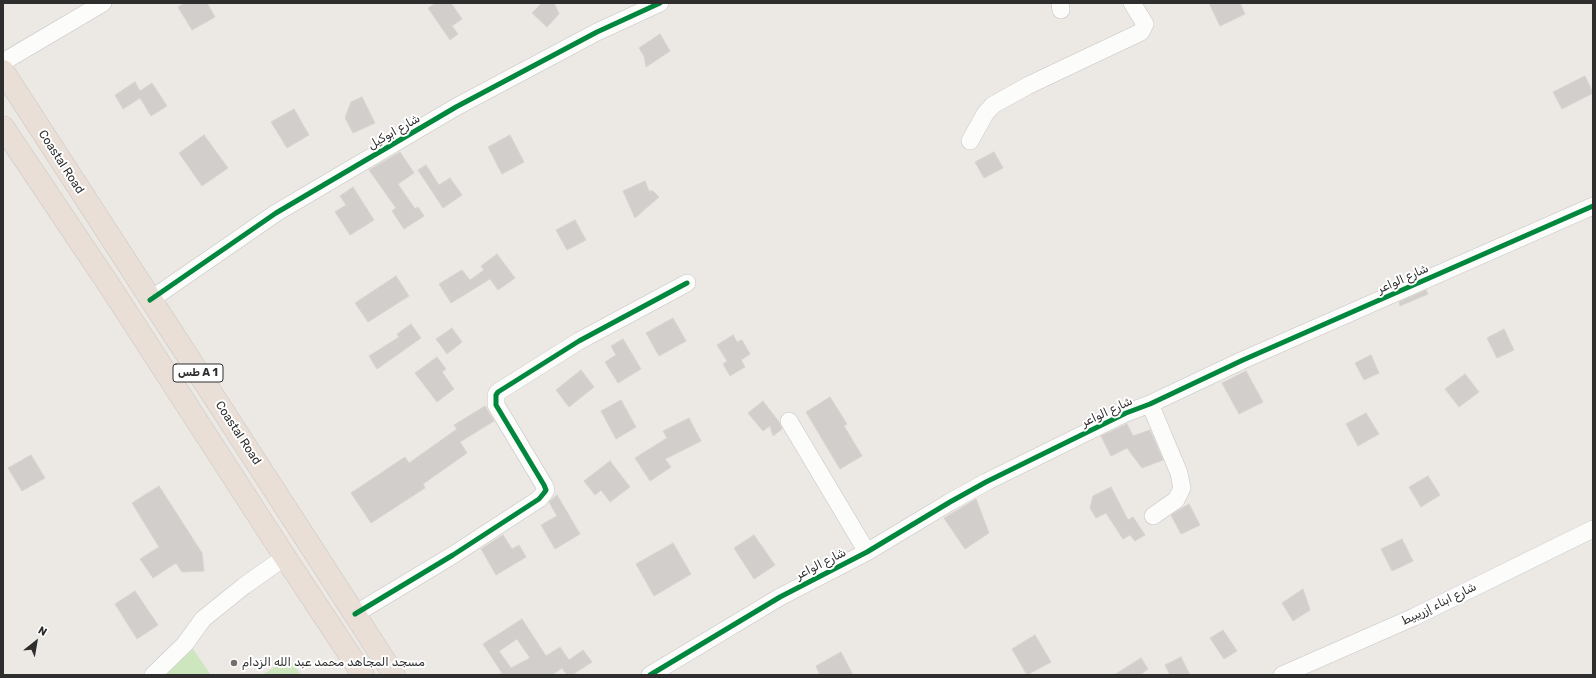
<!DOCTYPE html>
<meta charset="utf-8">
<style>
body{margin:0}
#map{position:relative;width:1596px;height:678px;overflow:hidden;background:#ece8e4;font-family:Rubik,sans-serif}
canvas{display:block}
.frame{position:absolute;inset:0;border:4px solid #2e2e2e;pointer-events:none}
.north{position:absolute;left:16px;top:622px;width:40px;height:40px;-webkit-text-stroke:3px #fff;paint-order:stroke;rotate:31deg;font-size:11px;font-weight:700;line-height:16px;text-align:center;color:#2e2e2e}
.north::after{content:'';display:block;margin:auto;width:14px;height:18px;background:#2e2e2e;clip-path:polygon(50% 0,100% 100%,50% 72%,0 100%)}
</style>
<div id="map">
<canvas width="1596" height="678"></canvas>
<div class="frame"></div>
<div class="north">N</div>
</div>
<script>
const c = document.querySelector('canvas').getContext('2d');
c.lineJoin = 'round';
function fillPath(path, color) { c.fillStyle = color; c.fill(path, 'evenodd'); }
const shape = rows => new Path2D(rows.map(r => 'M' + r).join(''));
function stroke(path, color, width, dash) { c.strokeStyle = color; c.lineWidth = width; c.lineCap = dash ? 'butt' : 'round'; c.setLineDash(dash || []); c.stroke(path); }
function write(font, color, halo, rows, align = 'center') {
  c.font = font + ' Rubik,Vazirmatn,sans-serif'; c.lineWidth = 4; c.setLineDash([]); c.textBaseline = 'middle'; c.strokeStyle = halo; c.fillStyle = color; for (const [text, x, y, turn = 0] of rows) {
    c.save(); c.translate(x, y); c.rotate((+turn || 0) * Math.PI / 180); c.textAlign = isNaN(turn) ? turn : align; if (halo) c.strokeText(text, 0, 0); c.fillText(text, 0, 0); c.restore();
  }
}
fillPath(shape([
 [193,649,211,675,165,675],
 [289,658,301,675,262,675]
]), '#cee6be');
const building = shape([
 [185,3,207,3,215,17,192,30,178,7,185,3],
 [436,3,451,3,462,19,452,26,458,34,450,40,428,8,436,3],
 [542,3,554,3,559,14,547,27,532,13,542,3],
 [1209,3,1240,3,1245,14,1220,26,1209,3],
 [660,34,670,51,646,67,644,56,639,48,660,34],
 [1585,76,1593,93,1562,109,1553,92,1585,76],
 [135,82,140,91,152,83,167,106,151,116,140,98,123,109,115,95,135,82],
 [362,97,375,123,353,133,345,118,351,102,362,97],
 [294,109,309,135,287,148,271,122,294,109],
 [204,135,228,168,202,186,179,153,204,135],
 [510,135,524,162,502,174,488,147,510,135],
 [400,152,414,173,398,184,415,209,418,207,424,216,404,229,392,211,396,208,369,170,400,152],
 [994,152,1003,168,984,178,975,162,994,152],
 [426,165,439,185,450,178,462,195,443,208,418,170,426,165],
 [645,181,649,191,653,191,659,197,635,218,623,191,645,181],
 [353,187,374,220,350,235,335,212,346,205,340,196,353,187],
 [575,220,586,240,567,250,556,230,575,220],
 [497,254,515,278,498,290,490,279,451,303,439,284,462,270,470,280,484,270,481,266,497,254],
 [396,276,409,296,368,322,355,303,396,276],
 [1426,290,1428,294,1400,306,1399,302,1426,290],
 [673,318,686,341,659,356,646,333,673,318],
 [411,324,421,338,377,369,369,356,399,337,397,334,411,324],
 [452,328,462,342,447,354,436,339,452,328],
 [1504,329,1514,350,1497,358,1487,338,1504,329],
 [733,335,737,342,742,340,750,354,741,360,745,367,730,376,723,364,727,361,717,345,733,335],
 [623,339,641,369,618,383,605,362,616,355,611,346,623,339],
 [1371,355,1379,373,1364,380,1355,363,1371,355],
 [437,357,446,369,442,372,454,389,437,402,415,373,437,357],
 [581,370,594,387,569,407,556,390,581,370],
 [1246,371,1263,402,1239,414,1222,383,1246,371],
 [1465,374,1479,392,1459,407,1445,389,1465,374],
 [830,397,847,424,844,426,862,456,840,469,806,412,830,397],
 [621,400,636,427,616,439,601,411,621,400],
 [763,401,779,422,782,429,773,436,770,426,763,431,748,413,763,401],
 [485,406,494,421,460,442,467,453,423,484,425,488,371,523,351,493,405,457,409,463,457,429,454,425,485,406],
 [1366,413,1379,434,1358,446,1346,424,1366,413],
 [689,418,701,441,665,459,671,467,650,481,635,458,667,438,663,431,689,418],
 [1127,424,1133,436,1150,430,1163,460,1142,468,1127,448,1111,456,1101,436,1127,424],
 [31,455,45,478,22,491,8,468,31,455],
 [610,461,630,487,610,502,601,490,595,495,584,481,610,461],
 [1428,476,1440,495,1421,507,1409,487,1428,476],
 [159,486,202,553,204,571,182,572,176,563,153,578,140,559,159,547,132,503,159,486],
 [1111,487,1128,520,1133,517,1145,535,1135,541,1130,535,1123,539,1106,513,1096,518,1090,508,1093,496,1111,487],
 [557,495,580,534,555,549,541,525,557,516,549,502,557,495],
 [976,499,989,533,965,549,944,518,976,499],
 [1189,504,1200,525,1181,534,1171,515,1189,504],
 [503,535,512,549,519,545,526,557,496,575,481,549,503,535],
 [754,535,775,565,754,579,734,548,754,535],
 [1402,539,1413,561,1392,571,1381,549,1402,539],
 [673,543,691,574,654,596,636,564,673,543],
 [1303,589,1310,610,1293,621,1282,603,1303,589],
 [135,591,158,625,137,639,115,604,135,591],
 [522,619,546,656,560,647,569,660,583,650,592,662,572,675,567,675,562,668,552,675,498,675,502,673,483,644,522,619],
 [517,639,530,658,511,668,499,651,517,639],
 [1223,630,1237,651,1224,659,1210,638,1223,630],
 [1035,635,1051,662,1027,675,1012,649,1035,635],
 [841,652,853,675,820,675,816,666,841,652],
 [1181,657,1190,675,1170,675,1165,665,1181,657],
 [1141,658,1148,669,1140,675,1114,675,1141,658]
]);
fillPath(building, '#d1cecb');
stroke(building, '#d7d4d0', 1);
const minor = shape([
 [1060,3,1061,10],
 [3,62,103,3],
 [970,141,985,114,993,105,1029,85,1141,32,1145,24,1132,3],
 [150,300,276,213,456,107,597,32,660,3],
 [1150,404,1179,473,1182,488,1176,500,1153,516],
 [789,421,867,552],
 [355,614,453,555,539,499,544,493,546,490,544,485,496,405,496,395,498,392,579,341,687,283],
 [153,675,185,644,203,619,244,586,285,557],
 [650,675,780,597,867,552,950,502,986,482,1126,413,1150,404,1243,360,1593,206],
 [1282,675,1414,617,1593,529]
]);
const highway = shape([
 [3,71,394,675],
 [3,127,111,288,285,557,363,675]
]);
stroke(minor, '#c5c4c5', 18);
stroke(highway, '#c6c5c4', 23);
stroke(minor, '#fcfcfb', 17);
stroke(highway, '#eadfd6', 22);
stroke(shape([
 [150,300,276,213,456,107,597,32,660,3],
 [355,614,453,555,539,499,544,493,546,490,544,485,496,405,496,395,498,392,579,341,687,283],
 [650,675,780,597,867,552,950,502,986,482,1126,413,1150,404,1243,360,1593,206]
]), '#00873e', 5);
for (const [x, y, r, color] of [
 [234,663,4,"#706f6e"]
]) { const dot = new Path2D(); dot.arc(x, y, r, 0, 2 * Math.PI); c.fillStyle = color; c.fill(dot); stroke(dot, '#fff', 1.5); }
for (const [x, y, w] of [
 [198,373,50]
]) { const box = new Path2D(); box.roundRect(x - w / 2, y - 9, w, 18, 3); c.fillStyle = '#fff'; c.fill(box); stroke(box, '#2e2e2e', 1); }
write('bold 11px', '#2e2e2e', null, [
 ["طس A 1",198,373]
]);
write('12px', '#2e2e2e', '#fff', [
 ["شارع ابوكيل",394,132,-30],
 ["Coastal Road",61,162,57],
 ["شارع الواعر",1403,279,-24],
 ["شارع الواعر",1107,412,-25],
 ["Coastal Road",238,433,57],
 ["شارع الواعر",821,564,-27],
 ["شارع ابناء إزريبيط",1439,604,-26]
]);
write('12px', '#2e2e2e', '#fff', [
 ["مسجد المجاهد محمد عبد الله الزدام",242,663]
], 'left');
</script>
